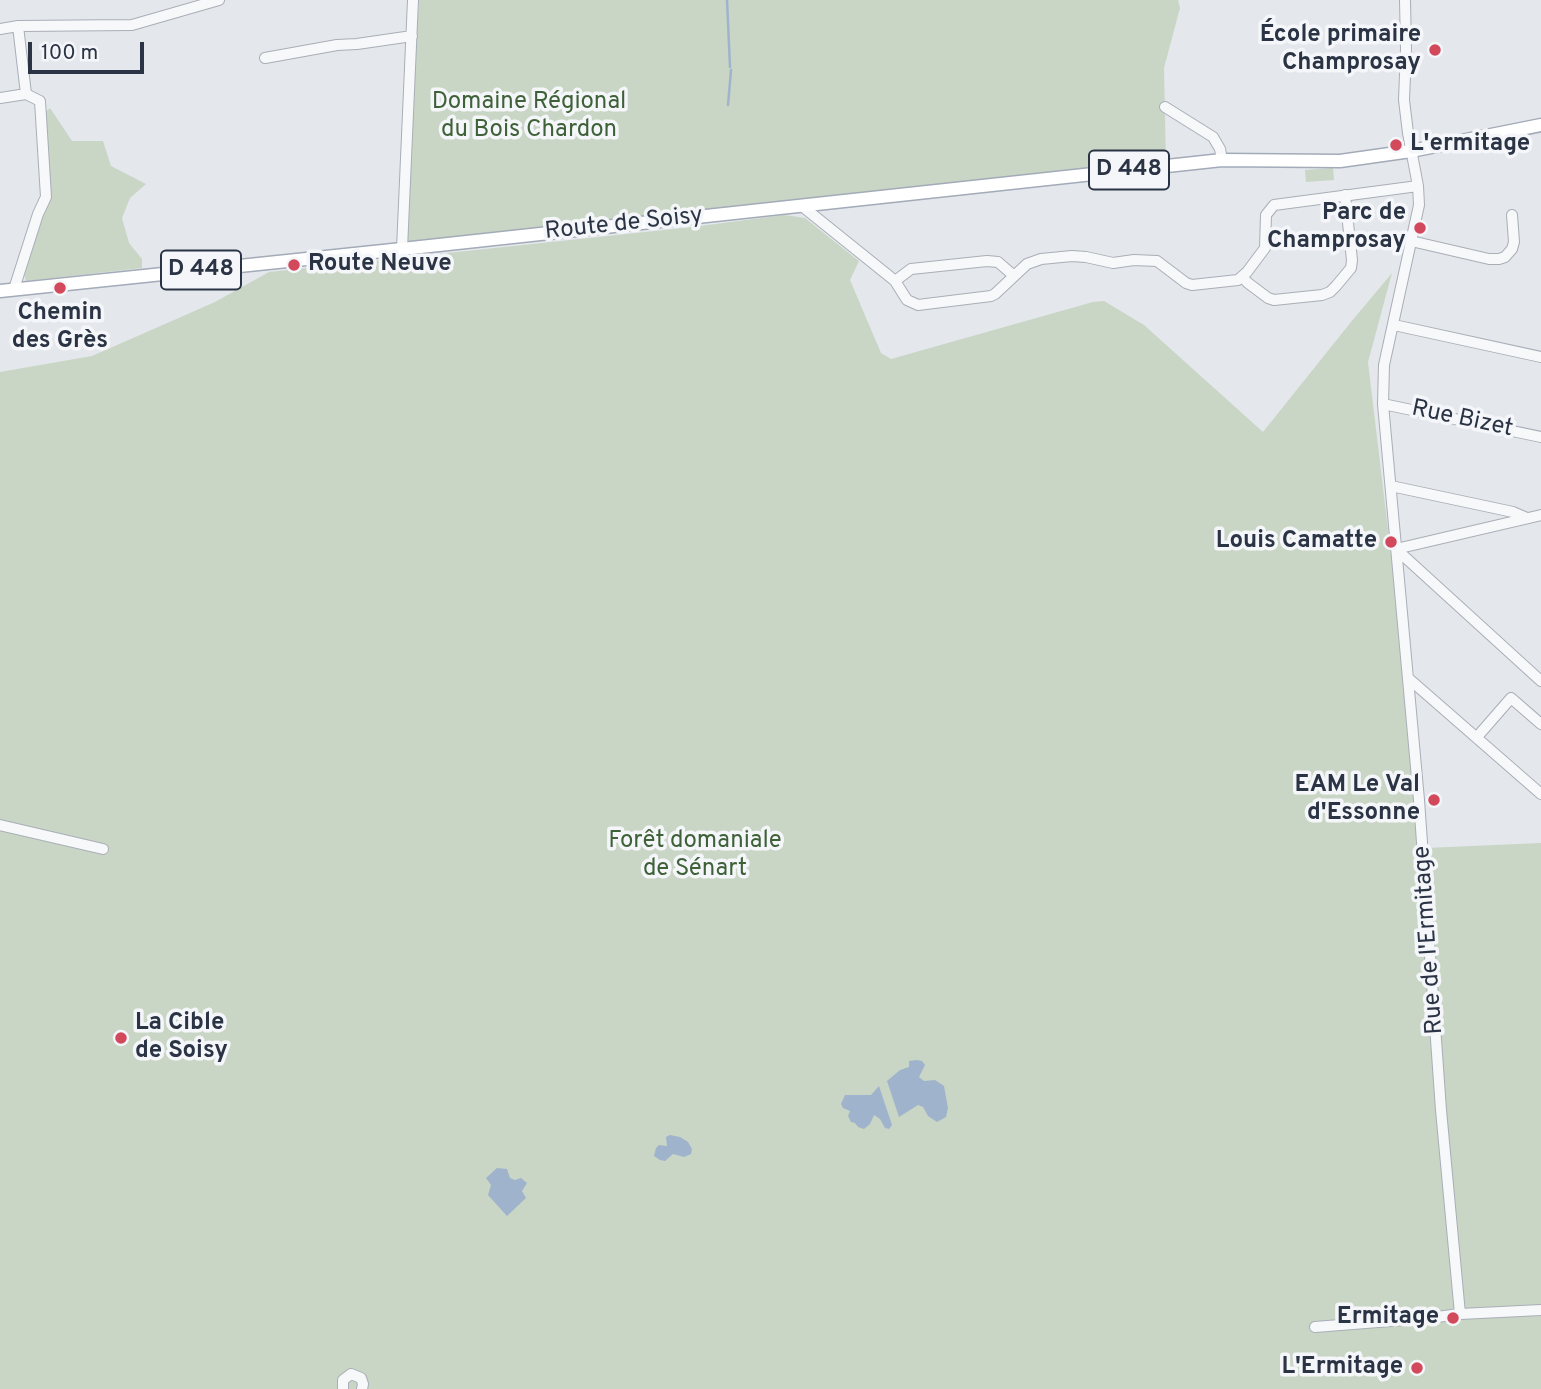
<!DOCTYPE html>
<meta charset="utf-8">
<style>
body{margin:0}
#map{position:relative;width:1541px;height:1389px;overflow:hidden;background:#e4e7ec;font-family:Overpass,sans-serif}
canvas{display:block}
.scale{position:absolute;left:28px;top:42px;width:116px;height:32px;box-sizing:border-box;border:4px solid #2b3445;border-top:0;padding-left:9px;font-size:21px;line-height:24px;white-space:nowrap;color:#2b3445;-webkit-text-stroke:5px #f4f6f9;paint-order:stroke}
</style>
<div id="map">
<canvas width="1541" height="1389"></canvas>
<div class="scale">100 m</div>
</div>
<script>
const c = document.querySelector('canvas').getContext('2d');
c.lineJoin = 'round';
function fillPath(path, color) { c.fillStyle = color; c.fill(path, 'evenodd'); }
const shape = rows => new Path2D(rows.map(r => 'M' + r).join(''));
function stroke(path, color, width, dash) { c.strokeStyle = color; c.lineWidth = width; c.lineCap = dash ? 'butt' : 'round'; c.setLineDash(dash || []); c.stroke(path); }
function write(font, color, halo, rows, align = 'center') {
  c.font = font + ' Overpass,sans-serif'; c.lineWidth = 7; c.setLineDash([]); c.textBaseline = 'middle'; c.strokeStyle = halo; c.fillStyle = color; for (const [text, x, y, turn = 0] of rows) {
    c.save(); c.translate(x, y); c.rotate((+turn || 0) * Math.PI / 180); c.textAlign = isNaN(turn) ? turn : align; if (halo) c.strokeText(text, 0, 0); c.fillText(text, 0, 0); c.restore();
  }
}
fillPath(shape([
 [419,0,1178,0,1180,8,1164,68,1166,166,402,249],
 [50,108,72,141,103,141,111,166,146,184,130,198,122,218,129,243,142,259,142,268,26,281,22,268,48,198,42,115],
 [1333,168,1334,180,1306,182,1305,170],
 [784,215,805,218,859,261,850,280,881,353,891,359,1093,302,1104,301,1144,325,1263,432,1351,322,1392,273,1368,362,1426,848,1541,843,1541,1389,0,1389,0,372,92,356,215,302,269,272,692,227]
]), '#c9d6c5');
fillPath(shape([
 [917,1060,922,1061,925,1065,919,1077,924,1081,935,1080,944,1086,948,1108,946,1117,937,1122,928,1116,923,1107,918,1105,899,1117,887,1081,900,1070,909,1067,909,1061],
 [879,1086,892,1125,889,1129,885,1128,880,1119,874,1115,870,1124,864,1129,858,1127,855,1123,851,1122,848,1116,850,1111,843,1108,841,1104,845,1095,871,1095],
 [670,1135,680,1137,688,1142,692,1149,691,1154,684,1157,673,1154,665,1161,660,1160,654,1156,656,1148,659,1145,667,1146,666,1137],
 [497,1168,507,1169,510,1178,515,1180,521,1178,527,1183,522,1191,526,1198,507,1216,488,1195,491,1185,486,1178]
]), '#9fb4cc');
stroke(shape([
 [727,0,730,67],
 [728,105,731,70]
]), '#9fb4cc', 2.5);
const minor = shape([
 [1405,0,1406,49,1404,100,1408,133,1418,186,1419,205,1384,365,1383,404,1419,800,1441,1110,1460,1314],
 [0,29,18,26,132,25,219,0],
 [265,58,337,45,357,44,412,36],
 [0,98,26,94],
 [1165,107,1213,137,1220,149,1222,160],
 [802,206,889,276,895,281,907,300,918,305,991,296,995,294,1027,264,1041,259,1072,256,1086,257,1113,263,1134,260,1157,261,1186,283,1192,285,1238,280,1247,272,1265,248,1266,215,1274,205,1418,186],
 [1411,241,1489,259,1499,259,1505,257,1512,249,1514,242,1512,215],
 [402,249,413,0],
 [1242,277,1248,283,1268,298,1274,300,1322,295,1330,292,1336,286,1351,268,1352,260,1345,195],
 [895,281,911,269,987,261,998,262,1013,275],
 [14,289,38,214,46,197,40,101,26,94,18,26],
 [1394,325,1541,357],
 [1383,404,1541,437],
 [1391,486,1513,512,1527,518],
 [1396,549,1541,681],
 [1396,549,1541,515],
 [1408,678,1541,794],
 [1477,737,1511,698,1541,724],
 [0,825,103,849],
 [1315,1327,1429,1318,1460,1314,1541,1310],
 [343,1389,343,1380,351,1374,361,1378,363,1384,362,1389]
]);
const major = shape([
 [0,291,402,249,1222,160,1340,161,1411,151,1541,125]
]);
stroke(minor, '#a9aeb7', 12);
stroke(major, '#a3abb8', 15);
stroke(minor, '#f7f8fa', 10);
stroke(major, '#fff', 12);
for (const [x, y, r, color] of [
 [1435,50,7,"#d1495b"],
 [1396,145,7,"#d1495b"],
 [1420,228,7,"#d1495b"],
 [294,265,7,"#d1495b"],
 [60,288,7,"#d1495b"],
 [1391,542,7,"#d1495b"],
 [1434,800,7,"#d1495b"],
 [121,1038,7,"#d1495b"],
 [1453,1318,7,"#d1495b"],
 [1417,1368,7,"#d1495b"]
]) { const dot = new Path2D(); dot.arc(x, y, r, 0, 2 * Math.PI); c.fillStyle = color; c.fill(dot); stroke(dot, '#f4f6f9', 2.5); }
for (const [x, y, w] of [
 [1129,170,80],
 [201,270,80]
]) { const box = new Path2D(); box.roundRect(x - w / 2, y - 19.5, w, 39, 5); c.fillStyle = '#f4f6f9'; c.fill(box); stroke(box, '#2b3445', 2); }
write('bold 23px', '#2b3445', null, [
 ["D 448",1129,170],
 ["D 448",201,270]
]);
write('bold 24px', '#2b3445', '#f4f6f9', [
 ["École primaire",1421,36],
 ["Champrosay",1421,64],
 ["L'ermitage",1410,145,"left"],
 ["Parc de",1406,214],
 ["Champrosay",1406,242],
 ["Route Neuve",308,265,"left"],
 ["Chemin",60,314,"center"],
 ["des Grès",60,342,"center"],
 ["Louis Camatte",1377,542],
 ["EAM Le Val",1420,786],
 ["d'Essonne",1420,814],
 ["La Cible",135,1024,"left"],
 ["de Soisy",135,1052,"left"],
 ["Ermitage",1439,1318],
 ["L'Ermitage",1403,1368]
], 'right');
write('24px', '#3f6138', '#f4f6f9', [
 ["Domaine Régional",529,103],
 ["du Bois Chardon",529,131],
 ["Forêt domaniale",695,842],
 ["de Sénart",695,870]
]);
write('24px', '#2b3445', '#f4f6f9', [
 ["Route de Soisy",624,225,-6],
 ["Rue Bizet",1462,420,12],
 ["Rue de l'Ermitage",1430,940,-94]
]);
</script>
